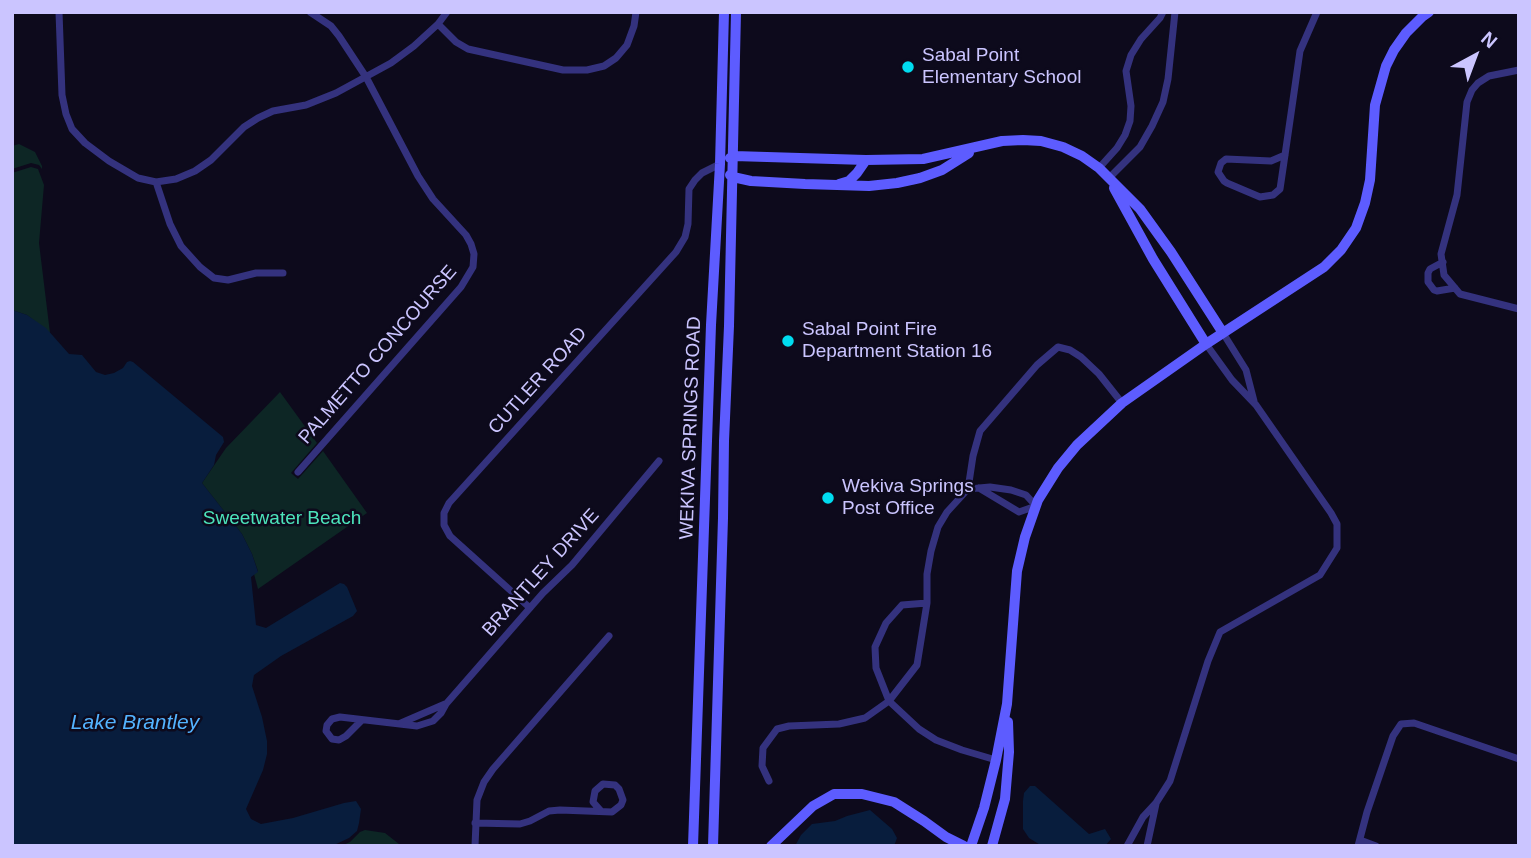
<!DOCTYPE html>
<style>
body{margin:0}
#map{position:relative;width:1531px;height:858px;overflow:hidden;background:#0d0a1c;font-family:Helvetica,sans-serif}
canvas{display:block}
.frame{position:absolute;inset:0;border:14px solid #cbc5ff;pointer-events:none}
.north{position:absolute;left:1440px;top:21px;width:70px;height:70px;-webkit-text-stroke:5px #0d0a1c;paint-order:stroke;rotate:41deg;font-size:19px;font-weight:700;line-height:28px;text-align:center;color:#cbc5ff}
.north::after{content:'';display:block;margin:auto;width:24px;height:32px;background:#cbc5ff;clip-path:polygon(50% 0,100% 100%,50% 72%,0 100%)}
</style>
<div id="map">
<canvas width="1531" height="858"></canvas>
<div class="frame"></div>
<div class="north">N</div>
</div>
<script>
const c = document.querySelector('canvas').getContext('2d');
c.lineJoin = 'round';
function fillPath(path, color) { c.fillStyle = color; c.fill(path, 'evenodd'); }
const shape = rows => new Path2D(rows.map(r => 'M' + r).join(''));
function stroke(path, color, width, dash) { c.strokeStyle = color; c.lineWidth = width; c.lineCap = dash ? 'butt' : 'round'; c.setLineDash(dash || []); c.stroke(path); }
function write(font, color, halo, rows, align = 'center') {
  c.font = font + ' Helvetica,sans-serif'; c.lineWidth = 5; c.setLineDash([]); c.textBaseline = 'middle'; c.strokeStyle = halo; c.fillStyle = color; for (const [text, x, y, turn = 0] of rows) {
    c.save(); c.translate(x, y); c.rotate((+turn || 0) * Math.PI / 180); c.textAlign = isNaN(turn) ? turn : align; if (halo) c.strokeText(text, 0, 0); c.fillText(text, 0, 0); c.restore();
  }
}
fillPath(shape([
 [19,144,35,152,42,166,42,169,39,165,31,163,12,169,12,146],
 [31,167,38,169,44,185,39,243,50,333,27,315,12,310,12,173],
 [280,392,317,443,291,473,298,479,323,451,367,513,258,589,254,574,258,571,252,554,242,534,202,483,226,448],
 [365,830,385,833,399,844,397,846,341,846,350,842,360,832]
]), '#0d2625');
fillPath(shape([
 [12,310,27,315,46,328,69,354,82,355,96,372,105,375,114,373,123,368,127,362,130,361,133,362,223,437,224,442,216,455,214,465,202,483,242,534,252,554,258,572,251,577,256,625,266,628,340,583,344,584,347,587,357,611,353,616,281,656,254,675,252,686,262,717,267,741,267,754,263,770,246,809,251,819,261,824,293,818,344,803,356,801,361,809,359,823,357,831,349,838,332,846,12,846],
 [1030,786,1035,786,1089,834,1105,829,1111,839,1105,846,1042,846,1029,838,1023,829,1023,801,1024,793],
 [870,810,892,829,897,838,894,846,795,846,801,835,812,824,835,821,847,816]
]), '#081d3d');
stroke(shape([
 [59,12,62,95,66,114,72,129,85,143,109,161,138,178,156,182,176,179,195,171,211,160,244,127,258,118,273,111,306,105,336,93,391,63,414,46,438,24,447,12],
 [438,24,456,42,468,49,563,70,587,70,604,66,616,58,627,45,634,26,636,12],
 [1519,70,1489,76,1478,83,1472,90,1467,102,1457,195,1441,254,1444,275,1460,294,1519,309],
 [1285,155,1271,161,1226,159,1221,163,1218,172,1224,181,1227,183,1260,197,1273,195,1280,189,1285,155,1295,86,1300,51,1317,12],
 [1099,168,1117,148,1125,135,1130,121,1131,106,1126,71,1131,55,1141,39,1160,18,1163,12],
 [1109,178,1140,147,1152,126,1163,102,1168,79,1175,12],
 [156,182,170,224,181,246,200,267,214,278,228,280,256,273,283,273],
 [1443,262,1430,269,1428,273,1428,282,1434,290,1437,291,1455,288],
 [1223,333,1246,370,1254,401],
 [298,472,461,287,473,267,474,254,471,244,466,235,433,199,418,176,366,77,339,36,331,26,310,12],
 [968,489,973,456,980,431,1037,365,1058,347,1070,350,1081,357,1099,374,1122,403],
 [968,489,990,487,1011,490,1026,495,1036,506,1019,512,979,488],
 [927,603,902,605,886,623,875,647,876,668,889,701,919,729,936,740,962,750,996,760],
 [530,608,450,536,444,525,444,513,449,503,676,252,685,237,688,224,689,189,695,180,702,173,720,164],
 [362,720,346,736,339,740,332,739,326,731,327,725,332,719,340,717,417,726,433,721,441,713,446,704,543,593,572,565,659,461],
 [401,723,445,704],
 [769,781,762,766,763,748,777,729,789,726,839,724,865,718,889,701,917,665,927,603,927,574,931,551,938,527,947,512,968,489],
 [475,823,520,824,530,821,549,811,560,810,612,812,621,805,623,800,619,789,615,785,603,784,595,791,593,802,601,811],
 [1360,840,1376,846],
 [475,846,477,800,484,782,493,769,609,636],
 [1127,846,1143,817,1156,803,1170,781,1208,661,1220,632,1320,575,1337,548,1337,524,1331,513,1256,405,1232,380,1206,344],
 [1147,846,1156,804],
 [1358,846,1367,812,1393,736,1401,724,1414,723,1519,759]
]), '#34327e', 7);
stroke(shape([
 [730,158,734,156,866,160,923,159,1002,141,1023,140,1041,141,1063,147,1082,156,1099,168,1140,209,1171,252,1223,333],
 [730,175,733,177,751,181,805,184,869,186,897,183,920,178,942,170,969,153],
 [839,184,849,181,857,173,866,160],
 [1114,188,1153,259,1206,344],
 [693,846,711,325,720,164,724,12],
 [713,846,723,518,724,441,729,326,736,12],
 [771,846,813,806,834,794,862,794,894,802,924,821,946,837,964,846],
 [971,846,984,808,996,760,1007,704,1017,571,1025,537,1038,500,1058,468,1077,445,1122,403,1206,344,1324,267,1341,250,1356,228,1365,203,1370,180,1375,105,1386,66,1394,50,1406,33,1422,17,1429,12],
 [992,846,1005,799,1009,752,1008,722]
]), '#5d5cff', 10);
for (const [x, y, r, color] of [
 [908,67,7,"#00dcf0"],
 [788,341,7,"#00dcf0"],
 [828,498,7,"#00dcf0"]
]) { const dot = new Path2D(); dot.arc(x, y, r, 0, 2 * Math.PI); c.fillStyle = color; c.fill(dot); stroke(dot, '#0d0a1c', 2.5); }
write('19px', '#cbc5ff', '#0d0a1c', [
 ["Sabal Point",922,56],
 ["Elementary School",922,78],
 ["Sabal Point Fire",802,330],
 ["Department Station 16",802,352],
 ["Wekiva Springs",842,487],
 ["Post Office",842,509]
], 'left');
write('19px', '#cbc5ff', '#0d0a1c', [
 ["PALMETTO CONCOURSE",378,355,-49],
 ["CUTLER ROAD",538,381,-48],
 ["WEKIVA SPRINGS ROAD",691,428,-88],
 ["BRANTLEY DRIVE",541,573,-48]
]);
write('19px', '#4ce4bb', '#0d0a1c', [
 ["Sweetwater Beach",282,519]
]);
write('italic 21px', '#53b3ff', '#0d0a1c', [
 ["Lake Brantley",135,723]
]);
</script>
